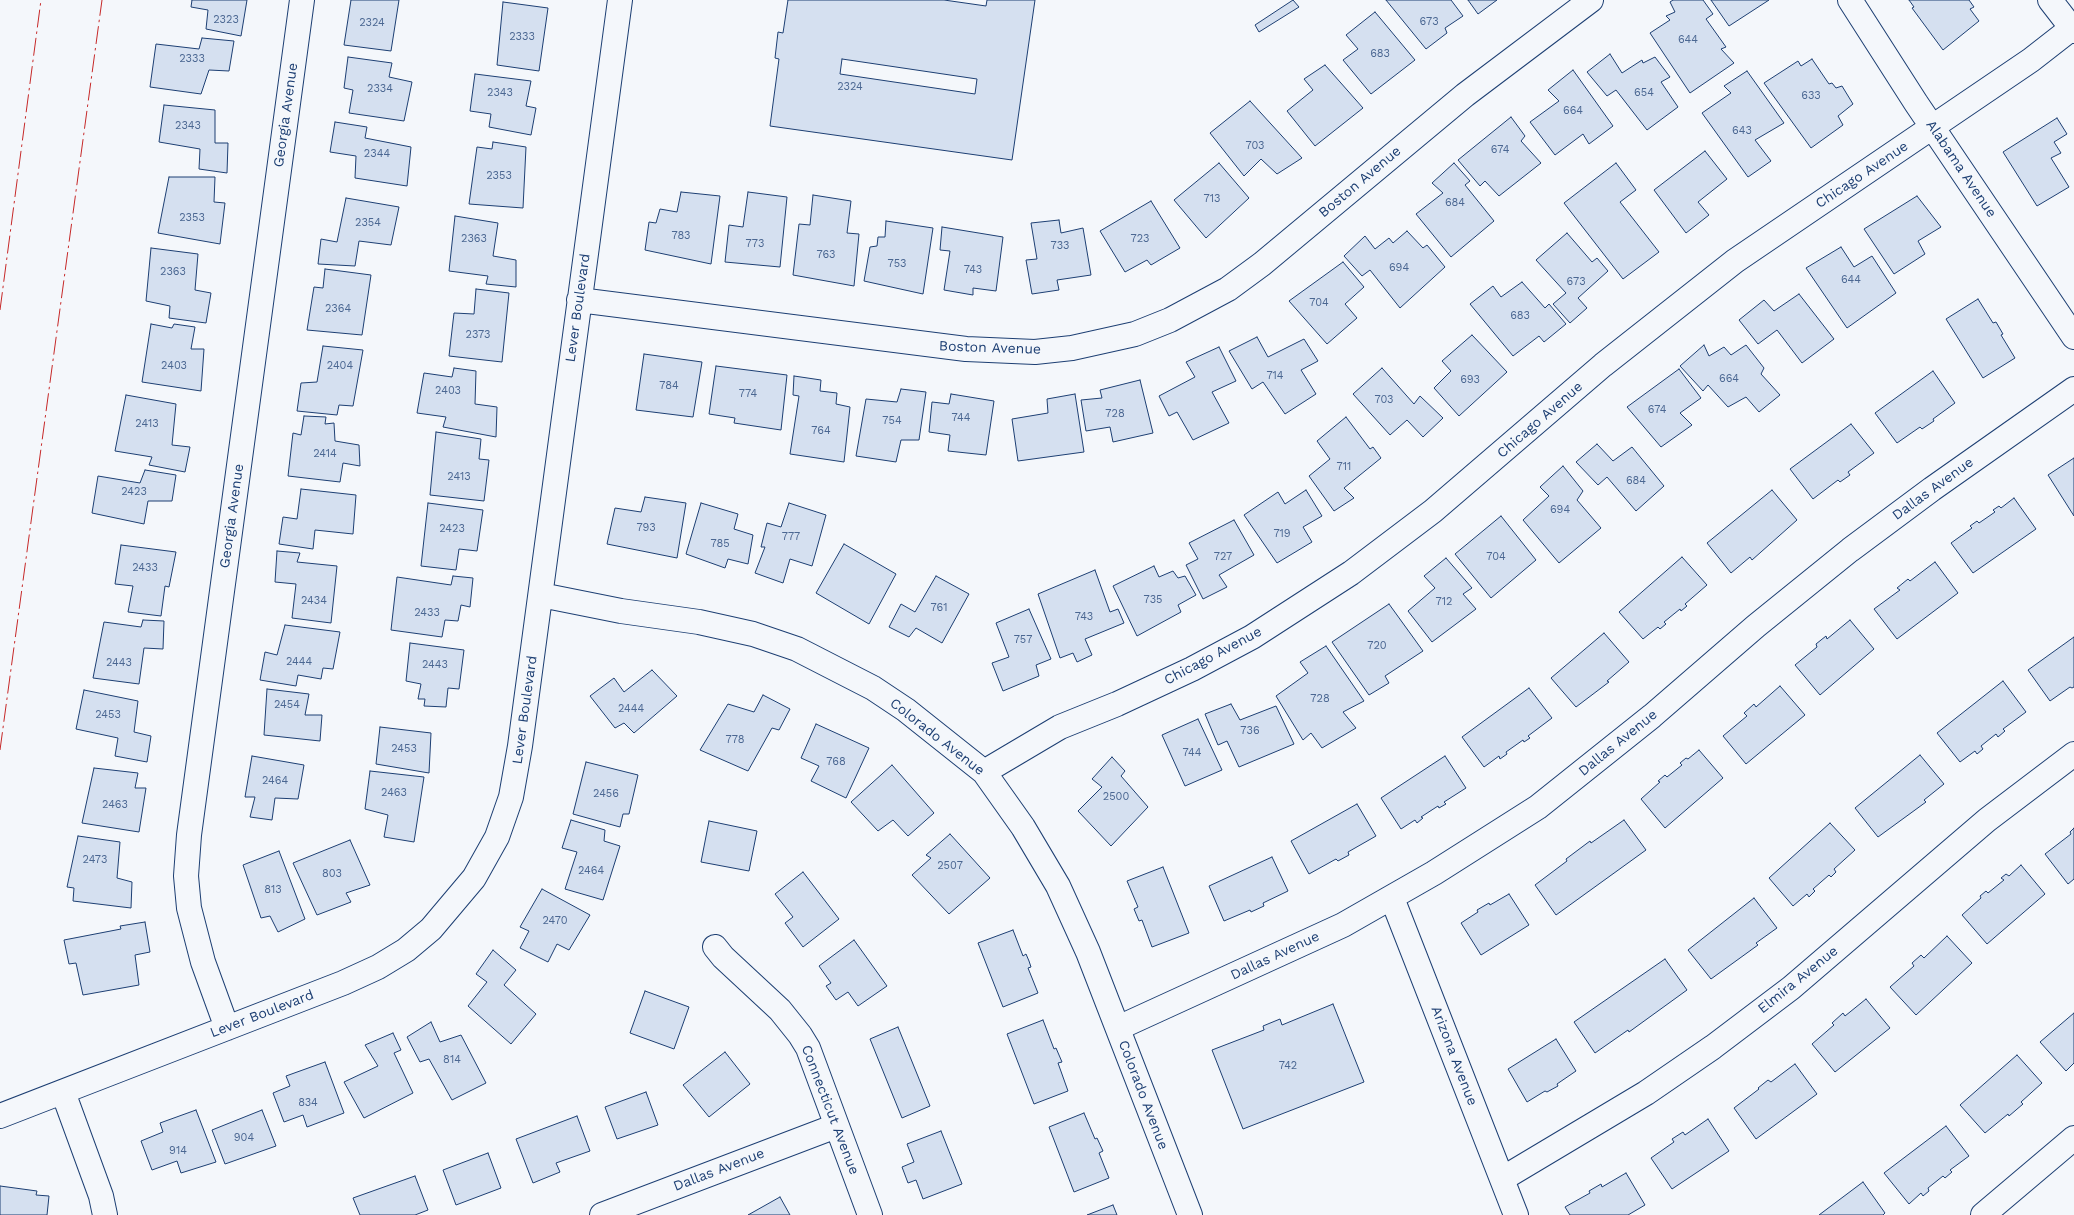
<!DOCTYPE html>
<style>
body{margin:0}
canvas{display:block;background:#f4f7fb}
</style>
<canvas width="2074" height="1215"></canvas>
<script>
const c = document.querySelector('canvas').getContext('2d');
c.lineJoin = 'round';
function fillPath(path, color) { c.fillStyle = color; c.fill(path, 'evenodd'); }
const shape = rows => new Path2D(rows.map(r => 'M' + r).join(''));
function stroke(path, color, width, dash) { c.strokeStyle = color; c.lineWidth = width; c.lineCap = dash ? 'butt' : 'round'; c.setLineDash(dash || []); c.stroke(path); }
function write(font, color, halo, rows, align = 'center') {
  c.font = font + ' "Work Sans",sans-serif'; c.lineWidth = 4; c.setLineDash([]); c.textBaseline = 'middle'; c.strokeStyle = halo; c.fillStyle = color; for (const [text, x, y, turn = 0] of rows) {
    c.save(); c.translate(x, y); c.rotate((+turn || 0) * Math.PI / 180); c.textAlign = isNaN(turn) ? turn : align; if (halo) c.strokeText(text, 0, 0); c.fillText(text, 0, 0); c.restore();
  }
}
const building = shape([
 [192,0,247,0,241,36,206,29,208,10,191,7,192,0],
 [351,0,399,0,391,51,344,45,351,0],
 [788,0,944,0,986,6,987,0,1035,0,1012,160,770,126,779,59,775,58,778,32,783,33,788,0],
 [842,59,977,79,975,94,840,74,842,59],
 [1293,0,1299,7,1259,32,1255,25,1293,0],
 [1386,0,1451,0,1463,16,1445,28,1447,33,1426,49,1386,0],
 [1468,0,1497,0,1478,14,1468,0],
 [1673,0,1703,0,1713,14,1706,19,1726,47,1721,49,1734,63,1690,93,1650,33,1670,20,1666,16,1675,12,1670,2,1673,0],
 [1711,0,1769,0,1729,26,1711,0],
 [1909,0,1969,0,1974,7,1970,9,1979,21,1943,50,1912,8,1914,7,1909,0],
 [503,2,548,8,539,71,497,65,503,2],
 [1375,12,1415,60,1371,94,1343,60,1358,49,1346,35,1375,12],
 [202,38,234,41,229,71,209,70,201,94,150,87,156,44,199,49,202,38],
 [1610,54,1622,73,1642,60,1643,63,1655,57,1670,77,1661,82,1678,107,1647,130,1616,90,1607,96,1587,72,1610,54],
 [348,57,392,63,389,77,412,82,404,121,349,113,353,90,344,88,348,57],
 [1812,59,1829,84,1832,83,1836,88,1842,86,1853,104,1838,116,1843,125,1811,148,1764,83,1798,61,1801,66,1812,59],
 [1325,65,1363,108,1315,146,1287,111,1313,90,1304,79,1325,65],
 [1573,70,1613,126,1589,144,1583,134,1555,155,1530,122,1559,101,1548,90,1573,70],
 [1747,71,1784,123,1755,140,1771,161,1748,177,1702,113,1731,93,1724,86,1747,71],
 [475,74,531,81,526,106,536,108,531,135,489,127,491,114,470,111,475,74],
 [1250,101,1302,158,1277,174,1261,159,1244,176,1210,133,1250,101],
 [164,105,215,110,215,143,228,143,227,173,199,169,200,149,159,142,164,105],
 [1511,117,1525,136,1521,141,1541,163,1499,196,1485,181,1480,186,1458,160,1511,117],
 [2057,118,2067,134,2054,142,2061,153,2051,158,2069,187,2037,206,2003,152,2057,118],
 [335,122,367,127,365,138,411,147,407,186,355,178,356,156,330,152,335,122],
 [493,142,526,147,523,208,469,204,477,147,492,149,493,142],
 [1705,151,1727,179,1698,202,1709,215,1686,233,1654,190,1705,151],
 [1219,163,1249,198,1206,238,1174,200,1219,163],
 [1454,163,1470,181,1465,185,1494,221,1451,257,1416,214,1443,193,1432,183,1454,163],
 [1616,163,1636,190,1620,202,1659,252,1623,279,1564,203,1616,163],
 [169,177,215,177,214,202,225,203,220,244,158,233,169,177],
 [681,192,720,196,711,264,645,250,649,222,656,223,660,209,677,212,681,192],
 [748,192,787,197,780,267,725,262,729,225,743,227,748,192],
 [813,195,851,201,847,233,859,234,854,286,793,275,799,224,810,225,813,195],
 [1917,196,1941,227,1918,241,1925,254,1894,274,1864,229,1917,196],
 [346,198,399,207,391,245,359,241,355,266,318,264,321,239,337,242,346,198],
 [1151,201,1180,248,1151,265,1147,260,1125,272,1100,231,1151,201],
 [455,216,498,223,493,256,516,260,516,287,486,284,488,276,449,271,455,216],
 [1059,220,1061,233,1083,228,1091,275,1057,280,1059,290,1032,294,1026,260,1037,259,1031,223,1059,220],
 [886,221,933,228,923,294,864,281,870,247,877,246,878,237,885,237,886,221],
 [942,227,1003,237,996,291,973,288,973,295,944,290,950,251,940,250,942,227],
 [1407,231,1423,248,1427,245,1445,267,1400,308,1370,270,1362,276,1344,256,1365,236,1375,249,1389,238,1393,243,1407,231],
 [1567,233,1592,262,1597,258,1608,271,1578,298,1587,308,1570,323,1553,304,1566,293,1536,260,1567,233],
 [1841,247,1854,267,1872,256,1896,293,1847,328,1806,268,1841,247],
 [151,248,198,254,195,290,211,293,206,323,169,318,170,306,146,301,151,248],
 [1343,262,1364,287,1345,304,1357,318,1327,344,1289,301,1343,262],
 [325,269,371,275,362,335,307,330,314,287,323,288,325,269],
 [1522,282,1545,308,1549,304,1566,324,1544,342,1539,336,1513,356,1470,304,1493,286,1501,297,1522,282],
 [476,289,509,293,502,362,449,356,454,313,474,314,476,289],
 [1799,294,1834,339,1802,363,1777,330,1758,344,1739,320,1764,300,1774,311,1799,294],
 [1978,299,1993,323,1996,322,2003,334,2001,335,2015,358,1983,378,1946,319,1978,299],
 [151,324,172,328,174,324,195,327,191,349,204,349,201,391,142,382,151,324],
 [1472,335,1507,372,1459,416,1434,388,1451,371,1442,361,1472,335],
 [1257,337,1268,357,1304,339,1318,361,1301,370,1316,394,1285,414,1263,382,1252,389,1229,351,1257,337],
 [1704,345,1709,356,1724,347,1731,355,1746,345,1764,368,1761,374,1780,395,1759,412,1746,397,1728,407,1708,385,1703,391,1680,366,1704,345],
 [323,346,363,350,353,406,339,405,337,415,297,411,301,383,317,382,323,346],
 [1219,347,1236,381,1212,392,1229,423,1193,440,1177,412,1169,416,1159,396,1195,377,1186,362,1219,347],
 [644,354,702,362,693,417,636,410,644,354],
 [716,366,787,375,781,430,734,423,735,418,709,414,716,366],
 [454,368,476,371,475,404,497,407,496,437,443,427,446,417,417,413,424,373,452,377,454,368],
 [1382,368,1414,404,1420,396,1443,418,1423,437,1407,420,1390,435,1353,394,1382,368],
 [1679,369,1701,398,1680,413,1692,425,1661,447,1627,407,1679,369],
 [1933,371,1955,403,1933,419,1934,421,1922,429,1920,427,1897,443,1875,413,1933,371],
 [794,376,821,380,820,391,837,393,836,404,850,407,844,462,790,454,799,396,793,395,794,376],
 [1140,380,1153,433,1113,442,1110,427,1086,431,1081,400,1102,398,1100,390,1140,380],
 [901,389,926,392,919,440,901,440,896,462,856,456,866,399,897,402,901,389],
 [951,394,994,401,986,455,948,451,950,435,929,432,932,402,949,404,951,394],
 [1075,394,1084,452,1018,461,1012,419,1048,413,1047,399,1075,394],
 [126,395,176,404,172,445,190,447,185,472,149,465,152,457,115,451,126,395],
 [304,416,326,417,325,424,334,423,335,441,359,445,360,466,343,463,340,482,288,476,293,433,301,435,304,416],
 [1346,417,1370,449,1373,447,1381,458,1344,488,1354,498,1334,511,1309,476,1330,459,1317,441,1346,417],
 [1851,424,1874,453,1848,472,1850,475,1840,482,1838,480,1813,499,1790,469,1851,424],
 [436,432,481,439,479,459,489,460,484,501,430,495,436,432],
 [1597,444,1613,461,1632,447,1664,486,1636,511,1607,477,1598,485,1576,462,1597,444],
 [2074,458,2074,516,2048,475,2074,458],
 [1563,466,1583,491,1577,500,1601,528,1559,563,1523,520,1549,496,1540,487,1563,466],
 [145,470,176,475,172,501,148,501,144,524,92,513,98,476,140,483,145,470],
 [301,489,356,495,353,534,315,530,313,549,279,544,283,517,297,519,301,489],
 [1306,490,1322,516,1303,527,1312,542,1277,563,1244,515,1278,492,1285,504,1306,490],
 [1772,490,1797,520,1752,560,1750,557,1731,573,1707,543,1772,490],
 [645,497,686,503,677,558,607,544,615,508,641,512,645,497],
 [2014,498,2036,529,1973,573,1951,543,1972,528,1970,526,1977,521,1979,523,1995,512,1993,510,1999,506,2001,508,2014,498],
 [428,503,483,510,477,551,459,549,456,570,421,566,428,503],
 [701,503,738,514,734,529,753,535,748,564,728,559,725,568,686,554,701,503],
 [789,503,826,515,812,566,790,559,783,583,755,573,765,547,761,547,767,523,781,527,789,503],
 [1501,516,1536,560,1491,598,1455,554,1501,516],
 [1234,520,1254,555,1219,575,1227,587,1203,599,1186,565,1198,559,1189,543,1234,520],
 [844,544,896,574,869,624,816,593,844,544],
 [121,545,176,552,169,587,165,586,161,616,128,612,133,586,115,584,121,545],
 [277,551,300,553,297,562,337,566,331,623,292,618,296,584,275,582,277,551],
 [1682,557,1707,585,1685,604,1687,606,1681,611,1680,609,1664,622,1666,624,1660,629,1658,627,1643,639,1619,612,1682,557],
 [1446,558,1472,588,1463,594,1476,609,1432,642,1408,611,1435,588,1424,576,1446,558],
 [1935,562,1958,593,1897,639,1874,609,1900,590,1897,588,1908,579,1910,581,1935,562],
 [1154,566,1159,577,1173,571,1178,578,1185,576,1196,595,1178,605,1181,612,1137,636,1113,586,1154,566],
 [1095,570,1110,612,1118,609,1124,623,1085,639,1092,655,1077,662,1073,653,1060,658,1038,594,1095,570],
 [453,576,473,578,470,607,461,605,458,621,445,620,442,637,391,630,397,577,451,585,453,576],
 [936,576,969,594,942,643,916,628,909,637,889,627,901,604,915,612,936,576],
 [1389,604,1423,651,1385,676,1389,683,1369,695,1332,642,1389,604],
 [1029,609,1051,659,1036,665,1039,676,1003,691,992,663,1009,657,996,623,1029,609],
 [143,620,164,621,163,649,144,648,139,684,93,678,104,622,141,627,143,620],
 [1850,620,1874,649,1820,695,1795,665,1817,647,1816,644,1826,636,1827,639,1850,620],
 [285,625,340,632,333,669,323,668,321,679,298,675,296,686,260,680,265,652,277,655,285,625],
 [1604,633,1629,662,1607,681,1609,682,1576,707,1551,678,1604,633],
 [2074,637,2074,687,2072,688,2070,687,2050,701,2028,670,2074,637],
 [410,643,464,650,459,689,448,688,446,707,424,706,425,699,418,699,421,684,406,681,410,643],
 [1326,646,1364,701,1343,712,1356,728,1322,748,1311,733,1303,740,1276,696,1308,673,1300,662,1326,646],
 [652,670,677,696,634,733,624,723,615,728,590,696,614,678,624,692,652,670],
 [2003,681,2026,712,2003,729,2005,731,1998,737,1996,734,1981,746,1983,749,1977,754,1975,751,1960,762,1937,733,2003,681],
 [1780,686,1805,715,1746,764,1723,736,1747,716,1744,713,1754,704,1756,707,1780,686],
 [1529,688,1552,718,1528,736,1530,738,1524,742,1523,740,1506,752,1507,754,1500,759,1499,756,1484,767,1462,737,1529,688],
 [267,689,309,694,305,715,322,715,320,741,264,735,267,689],
 [84,690,138,701,134,732,151,736,147,762,115,756,118,738,76,729,84,690],
 [763,695,790,709,779,730,772,728,748,771,700,750,728,704,754,712,763,695],
 [1231,704,1240,720,1276,706,1294,744,1239,767,1227,741,1218,745,1205,714,1231,704],
 [1198,719,1222,770,1185,786,1162,735,1198,719],
 [816,724,869,748,846,798,811,781,819,766,801,758,816,724],
 [380,727,431,733,429,773,376,764,380,727],
 [1699,750,1723,778,1665,828,1641,799,1660,782,1658,781,1665,775,1667,777,1682,765,1680,763,1686,758,1688,759,1699,750],
 [1920,755,1944,784,1924,800,1926,802,1878,837,1855,808,1920,755],
 [252,756,304,765,298,799,275,798,272,820,250,817,255,797,245,797,252,756],
 [1445,756,1466,788,1444,802,1446,804,1439,808,1438,806,1421,817,1423,818,1417,823,1415,820,1401,829,1381,798,1445,756],
 [1112,757,1125,771,1121,776,1148,807,1111,846,1078,811,1102,787,1092,779,1112,757],
 [586,762,638,775,629,814,623,814,620,827,573,814,586,762],
 [892,765,934,813,908,836,893,820,878,831,851,802,892,765],
 [94,768,138,773,135,788,146,788,139,832,82,823,94,768],
 [370,771,424,777,414,842,384,837,388,815,365,809,370,771],
 [1357,804,1376,836,1348,852,1349,855,1338,861,1336,859,1309,874,1291,841,1357,804],
 [571,820,605,830,604,841,620,846,603,900,565,889,577,852,562,848,571,820],
 [1624,820,1646,850,1556,915,1535,885,1567,861,1566,859,1590,841,1591,843,1624,820],
 [709,821,757,831,749,871,701,862,709,821],
 [1830,823,1855,850,1834,869,1836,872,1831,877,1829,875,1813,889,1815,891,1809,897,1807,894,1793,906,1769,878,1830,823],
 [2074,828,2074,879,2068,884,2045,854,2071,834,2070,832,2074,828],
 [950,834,990,878,949,914,912,875,931,858,926,855,950,834],
 [78,836,120,842,117,878,132,882,131,908,73,901,74,888,67,887,78,836],
 [350,840,370,885,346,893,351,902,317,915,293,863,350,840],
 [279,851,305,919,278,932,270,916,261,918,243,865,279,851],
 [1272,857,1288,891,1263,903,1264,906,1251,912,1250,910,1224,921,1209,886,1272,857],
 [2021,865,2045,894,1987,944,1962,915,1981,898,1980,896,1986,891,1988,893,2004,880,2001,878,2006,874,2009,876,2021,865],
 [1163,867,1189,933,1152,947,1142,920,1139,921,1134,909,1138,907,1127,881,1163,867],
 [803,872,839,919,803,947,785,923,793,917,775,894,803,872],
 [542,889,590,915,569,950,557,944,548,962,520,948,529,931,520,927,542,889],
 [1509,894,1529,925,1481,955,1461,923,1478,912,1477,910,1489,903,1490,905,1509,894],
 [1754,898,1777,928,1756,943,1758,945,1711,979,1688,950,1754,898],
 [145,922,150,952,135,955,139,985,83,995,76,963,69,964,64,940,121,929,120,926,145,922],
 [1013,930,1023,956,1026,954,1029,961,1031,967,1028,968,1038,993,1003,1007,978,943,1013,930],
 [1947,936,1972,963,1916,1015,1890,987,1914,966,1912,963,1921,955,1924,958,1947,936],
 [854,940,887,986,858,1006,848,992,836,1000,826,986,831,983,819,966,854,940],
 [493,950,516,970,504,985,536,1014,511,1044,468,1006,487,982,476,974,493,950],
 [1665,959,1687,990,1629,1032,1628,1030,1595,1053,1574,1022,1665,959],
 [645,991,689,1007,674,1049,630,1033,645,991],
 [1866,999,1890,1028,1835,1072,1812,1044,1834,1025,1832,1023,1843,1013,1845,1016,1866,999],
 [1333,1004,1364,1082,1243,1129,1212,1050,1264,1030,1263,1026,1280,1019,1282,1025,1333,1004],
 [2074,1013,2074,1063,2066,1071,2040,1042,2074,1013],
 [1043,1020,1054,1049,1056,1048,1062,1062,1058,1063,1068,1091,1034,1104,1007,1034,1043,1020],
 [431,1022,440,1042,461,1035,486,1083,452,1100,429,1059,420,1062,407,1037,431,1022],
 [898,1027,930,1106,902,1118,870,1039,898,1027],
 [393,1033,401,1050,394,1053,413,1093,364,1118,344,1082,378,1066,365,1045,393,1033],
 [1556,1039,1576,1071,1557,1084,1558,1086,1547,1092,1545,1091,1527,1102,1508,1069,1556,1039],
 [725,1052,750,1084,709,1117,683,1085,725,1052],
 [2017,1055,2042,1083,2021,1102,2023,1104,2009,1116,2008,1114,1985,1133,1960,1105,2017,1055],
 [325,1062,344,1113,307,1127,303,1115,284,1122,273,1093,290,1086,286,1076,325,1062],
 [1795,1064,1817,1094,1756,1139,1734,1108,1759,1089,1758,1088,1768,1080,1771,1082,1795,1064],
 [646,1092,658,1125,617,1139,605,1107,646,1092],
 [196,1110,216,1162,181,1173,177,1161,152,1170,141,1141,163,1132,160,1123,196,1110],
 [262,1110,276,1146,225,1164,212,1130,262,1110],
 [1084,1113,1095,1139,1097,1138,1103,1151,1099,1153,1109,1178,1074,1192,1049,1127,1084,1113],
 [577,1116,590,1151,556,1163,560,1172,533,1183,516,1139,577,1116],
 [1708,1119,1729,1151,1672,1189,1651,1158,1674,1142,1672,1139,1683,1132,1685,1135,1708,1119],
 [1946,1126,1969,1156,1950,1170,1952,1172,1945,1178,1943,1176,1928,1188,1929,1191,1923,1196,1921,1193,1909,1204,1884,1173,1946,1126],
 [941,1131,962,1184,923,1199,916,1180,908,1183,902,1167,914,1162,907,1144,941,1131],
 [488,1153,501,1188,456,1205,443,1170,488,1153],
 [1626,1173,1645,1205,1628,1215,1570,1215,1565,1207,1590,1193,1589,1191,1601,1184,1602,1187,1626,1173],
 [415,1176,428,1210,415,1215,360,1215,353,1198,415,1176],
 [1863,1182,1885,1213,1883,1215,1819,1215,1863,1182],
 [0,1186,37,1191,36,1195,49,1196,47,1215,0,1215,0,1186],
 [780,1197,790,1215,748,1215,780,1197],
 [1113,1205,1117,1215,1087,1215,1113,1205]
]);
fillPath(building, '#d5e0f0');
stroke(building, '#1d3f73', 1);
const street = shape([
 [1850,0,1916,103,2074,337],
 [2050,0,2074,31],
 [579,300,966,349,1035,352,1072,348,1135,334,1170,320,1228,289,1262,264,1465,95,1591,0],
 [541,595,621,611,699,622,753,634,797,649,873,688,906,710,984,772,1023,827,1058,886,1088,952,1190,1215],
 [984,772,1060,727,1117,704,1192,669,1252,637,1351,573,1433,511,1603,365,1735,261,2031,60,2072,28],
 [1392,898,1516,1215],
 [715,947,723,957,780,1010,800,1035,808,1048,870,1215],
 [227,1028,203,962,189,908,186,876,189,835,302,0],
 [1118,1028,1343,925,1434,873,1538,807,1652,716,1756,626,1850,550,1932,489,2074,389],
 [63,1092,101,1196,105,1215],
 [0,1116,343,983,378,967,406,950,431,929,474,878,497,837,511,797,520,746,620,0],
 [1502,1179,1646,1093,1713,1047,1791,988,1987,820,2074,754],
 [602,1215,836,1126],
 [1983,1215,2074,1138]
]);
stroke(street, '#1d3f73', 26);
stroke(street, '#f4f7fb', 24);
stroke(shape([
 [0,310,41,0],
 [0,750,102,0]
]), '#c62828', 1, [18, 4, 2.5, 4]);
write('11px', '#4b6792', null, [
 ["2323",226,20],
 ["673",1429,22],
 ["2324",372,23],
 ["2333",522,37],
 ["644",1688,40],
 ["683",1380,54],
 ["2333",192,59],
 ["2324",850,87],
 ["2334",380,89],
 ["2343",500,93],
 ["654",1644,93],
 ["633",1811,96],
 ["664",1573,111],
 ["2343",188,126],
 ["643",1742,131],
 ["703",1255,146],
 ["674",1500,150],
 ["2344",377,154],
 ["2353",499,176],
 ["713",1212,199],
 ["684",1455,203],
 ["2353",192,218],
 ["2354",368,223],
 ["783",681,236],
 ["2363",474,239],
 ["723",1140,239],
 ["773",755,244],
 ["733",1060,246],
 ["763",826,255],
 ["753",897,264],
 ["694",1399,268],
 ["743",973,270],
 ["2363",173,272],
 ["644",1851,280],
 ["673",1576,282],
 ["704",1319,303],
 ["2364",338,309],
 ["683",1520,316],
 ["2373",478,335],
 ["2403",174,366],
 ["2404",340,366],
 ["714",1275,376],
 ["664",1729,379],
 ["693",1470,380],
 ["784",669,386],
 ["2403",448,391],
 ["774",748,394],
 ["703",1384,400],
 ["674",1657,410],
 ["728",1115,414],
 ["744",961,418],
 ["754",892,421],
 ["2413",147,424],
 ["764",821,431],
 ["2414",325,454],
 ["711",1344,467],
 ["2413",459,477],
 ["684",1636,481],
 ["2423",134,492],
 ["694",1560,510],
 ["793",646,528],
 ["2423",452,529],
 ["719",1282,534],
 ["777",791,537],
 ["785",720,544],
 ["727",1223,557],
 ["704",1496,557],
 ["2433",145,568],
 ["735",1153,600],
 ["2434",314,601],
 ["712",1444,602],
 ["761",939,608],
 ["2433",427,613],
 ["743",1084,617],
 ["757",1023,640],
 ["720",1377,646],
 ["2444",299,662],
 ["2443",119,663],
 ["2443",435,665],
 ["728",1320,699],
 ["2454",287,705],
 ["2444",631,709],
 ["2453",108,715],
 ["736",1250,731],
 ["778",735,740],
 ["2453",404,749],
 ["744",1192,753],
 ["768",836,762],
 ["2464",275,781],
 ["2463",394,793],
 ["2456",606,794],
 ["2500",1116,797],
 ["2463",115,805],
 ["2473",95,860],
 ["2507",950,866],
 ["2464",591,871],
 ["803",332,874],
 ["813",273,890],
 ["2470",555,921],
 ["814",452,1060],
 ["742",1288,1066],
 ["834",308,1103],
 ["904",244,1138],
 ["914",178,1151]
]);
write('14px', '#1d3f73', '#f4f7fb', [
 ["Georgia Avenue",286,115,-82],
 ["Alabama Avenue",1961,169,56],
 ["Chicago Avenue",1862,175,-34],
 ["Boston Avenue",1360,182,-40],
 ["Lever Boulevard",578,308,-82],
 ["Boston Avenue",990,348,2],
 ["Chicago Avenue",1540,420,-41],
 ["Dallas Avenue",1933,489,-36],
 ["Georgia Avenue",232,516,-82],
 ["Chicago Avenue",1213,656,-28],
 ["Lever Boulevard",525,710,-82],
 ["Colorado Avenue",937,737,38],
 ["Dallas Avenue",1618,743,-39],
 ["Dallas Avenue",1275,956,-25],
 ["Elmira Avenue",1798,980,-39],
 ["Lever Boulevard",262,1014,-21],
 ["Arizona Avenue",1454,1056,69],
 ["Colorado Avenue",1143,1095,69],
 ["Connecticut Avenue",830,1110,69],
 ["Dallas Avenue",719,1170,-21]
]);
</script>
